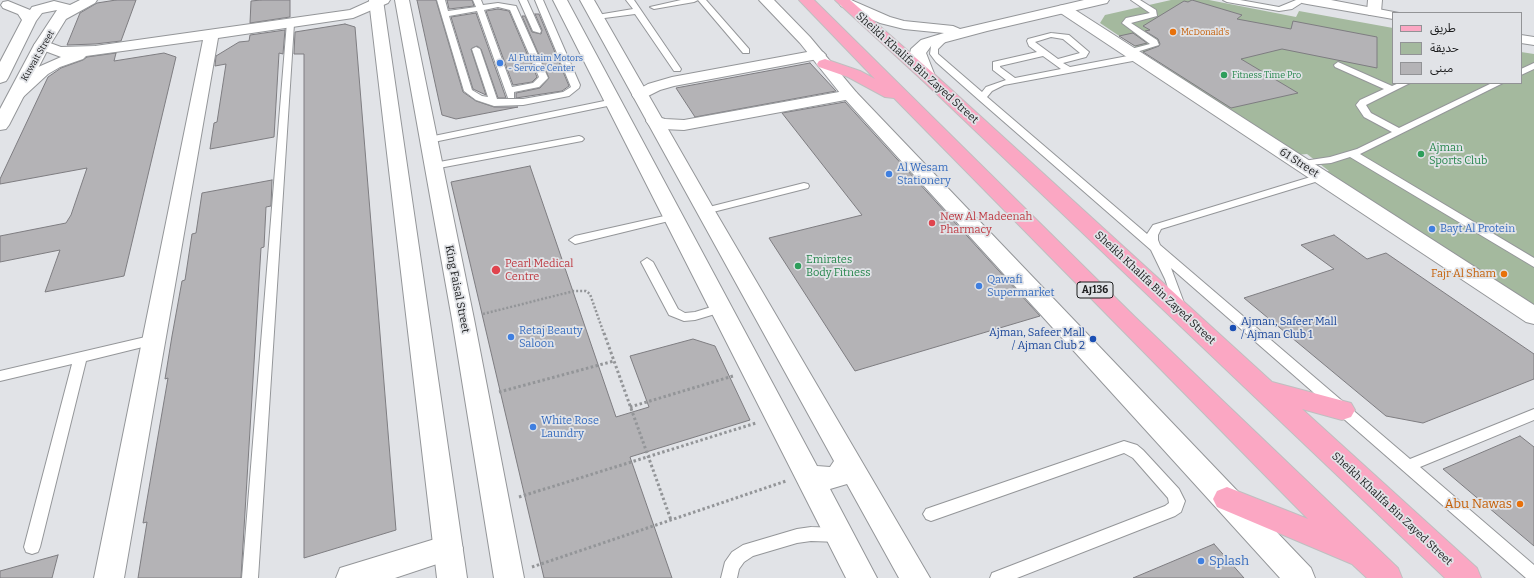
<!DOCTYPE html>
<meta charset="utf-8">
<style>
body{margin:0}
#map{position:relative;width:1534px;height:578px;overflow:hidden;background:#e1e3e7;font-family:Bitter,"Noto Sans Arabic",serif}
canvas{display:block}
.legend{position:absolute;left:1392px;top:12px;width:130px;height:72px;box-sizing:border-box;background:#e1e3e7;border:1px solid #929396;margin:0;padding:5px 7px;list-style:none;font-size:12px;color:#1b1c1d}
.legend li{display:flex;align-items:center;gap:8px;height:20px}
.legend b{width:20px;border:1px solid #929396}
</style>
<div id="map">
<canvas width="1534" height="578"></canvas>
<ul class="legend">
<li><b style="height:5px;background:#fba7c3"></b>طريق</li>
<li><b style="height:11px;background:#a4b99e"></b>حديقة</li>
<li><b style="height:11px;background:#b4b3b6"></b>مبنى</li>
</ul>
</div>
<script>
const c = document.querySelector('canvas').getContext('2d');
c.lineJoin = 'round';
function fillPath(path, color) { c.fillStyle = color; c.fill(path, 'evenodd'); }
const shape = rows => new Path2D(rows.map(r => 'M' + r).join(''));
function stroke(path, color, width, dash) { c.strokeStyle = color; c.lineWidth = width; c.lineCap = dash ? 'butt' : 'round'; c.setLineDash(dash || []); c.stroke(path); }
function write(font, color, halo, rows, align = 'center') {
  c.font = font + ' Bitter,serif'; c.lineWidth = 3.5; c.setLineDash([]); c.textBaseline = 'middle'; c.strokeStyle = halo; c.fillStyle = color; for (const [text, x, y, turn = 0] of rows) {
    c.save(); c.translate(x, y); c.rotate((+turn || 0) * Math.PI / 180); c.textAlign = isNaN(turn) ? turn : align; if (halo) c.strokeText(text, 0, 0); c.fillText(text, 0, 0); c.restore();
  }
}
fillPath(shape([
 [1171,0,1209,0,1296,17,1299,11,1393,28,1393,83,1521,83,1521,52,1534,54,1534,309,1323,172,1329,171,1307,154,1296,155,1100,23,1105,15]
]), '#a4b99e');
const building = shape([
 [116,0,136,0,121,41,95,44,67,45,80,13,97,3,116,0],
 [261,0,290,0,290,17,250,23,251,1,261,0],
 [417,0,436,0,463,92,476,101,494,107,518,107,456,119,442,115,417,0],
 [447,0,472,0,474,6,449,9,447,0],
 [1192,0,1242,15,1237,19,1291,29,1293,21,1377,37,1377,68,1282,49,1241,59,1298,93,1231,108,1143,52,1159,46,1160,44,1158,39,1145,31,1150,30,1143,26,1184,1,1188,2,1192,0],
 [498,9,509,11,537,77,532,82,513,85,486,11,498,9],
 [476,13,506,98,498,98,481,49,477,46,471,49,486,95,473,89,451,17,476,13],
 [535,14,539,14,569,86,562,91,516,98,516,93,540,88,549,78,522,16,525,16,532,32,541,34,542,30,535,14],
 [345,24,355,27,396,530,304,558,304,54,294,54,295,32,345,24],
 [285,30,283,54,279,53,274,137,210,149,214,123,217,122,226,64,215,66,216,56,239,42,249,41,250,35,285,30],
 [1133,33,1147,43,1135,46,1119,36,1133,33],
 [116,53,114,61,164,53,176,57,124,276,45,292,60,250,0,262,0,236,66,223,71,215,87,168,0,184,0,179,48,77,61,68,83,60,87,57,116,53],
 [810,63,836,91,695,117,676,88,810,63],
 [845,102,1040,316,855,371,769,238,862,215,782,113,845,102],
 [530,166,616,417,649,407,630,356,693,339,715,346,750,420,630,457,672,578,544,578,451,182,530,166],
 [272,180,271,206,266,207,264,247,261,248,241,578,138,578,147,522,143,523,168,378,165,379,172,336,182,281,185,280,192,234,196,233,202,193,272,180],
 [1334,235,1367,259,1386,253,1534,354,1534,379,1423,423,1386,416,1244,298,1334,269,1301,245,1334,235],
 [1520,436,1534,447,1534,546,1443,469,1520,436],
 [1214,544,1244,578,1133,578,1214,544],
 [58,555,52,578,0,578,0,571,58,555]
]);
fillPath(building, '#b4b3b6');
stroke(building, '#7e7d81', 1);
const service = shape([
 [437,0,445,0,448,11,476,7,473,0,481,0,483,5,498,3,516,6,548,78,539,87,514,92,514,98,508,98,477,11,449,16,472,90,482,96,488,97,472,49,476,47,480,49,497,99,523,99,563,92,571,87,535,0,543,0,580,85,579,88,569,96,523,105,494,106,476,100,464,91,437,0],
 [498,7,510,10,539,77,533,83,512,87,484,10,498,7],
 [519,0,527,0,541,31,540,33,533,31,519,0],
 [626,0,634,0,681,69,680,71,674,71,635,14,597,19,593,17,597,15,633,9,626,0],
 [681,0,698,0,694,2,654,9,650,7,681,0],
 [698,0,706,0,749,49,749,53,743,53,698,0],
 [1131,0,1140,0,1156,10,1157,16,1131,23,1157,40,1159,45,1130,54,1127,54,1127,50,1150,44,1122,23,1126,18,1150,13,1131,0],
 [1223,0,1240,0,1279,7,1296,0,1306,0,1292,9,1279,11,1227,2,1223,0],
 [287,22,294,24,258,578,242,578,287,22],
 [1051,33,1069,35,1089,52,1086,57,1063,63,1070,67,1138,54,1142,57,1138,60,1004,85,992,91,987,97,1147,234,1153,225,1317,175,1325,175,1326,177,1325,179,1161,229,1158,235,1158,240,1160,245,1410,459,1534,409,1534,420,1420,467,1534,565,1534,578,1526,578,1171,268,1187,311,1185,314,1177,314,1165,279,1151,250,979,100,936,62,930,54,931,46,942,35,948,35,948,39,938,49,938,54,982,92,986,87,1006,80,993,70,993,62,1037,52,1029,46,1027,41,1028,39,1051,33],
 [1051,37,1063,39,1080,53,1058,59,1035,42,1051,37],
 [1043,56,1061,69,1015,78,1000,67,1000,66,1043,56],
 [1338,62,1392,86,1399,83,1410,83,1366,105,1371,113,1399,128,1492,83,1503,83,1360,154,1534,258,1534,267,1350,157,1331,163,1297,166,1296,164,1297,162,1330,157,1357,149,1392,132,1364,117,1356,105,1360,100,1384,89,1335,67,1334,65,1338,62],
 [1534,63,1534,69,1521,75,1521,69,1534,63],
 [614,99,617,100,617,104,429,143,424,140,429,137,614,99],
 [579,136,582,137,584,139,582,141,434,169,429,166,434,163,579,136],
 [804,183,808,184,809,186,808,188,705,214,700,211,701,209,804,183],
 [673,214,678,217,677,219,575,244,569,240,575,236,673,214],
 [647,258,653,262,678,309,685,313,695,312,721,304,725,305,727,308,725,311,695,320,684,321,669,315,641,262,647,258],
 [154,335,159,337,160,340,159,343,86,361,40,547,38,552,32,554,26,552,24,547,72,364,0,381,0,371,154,335],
 [1124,441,1137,445,1143,450,1179,489,1185,501,1181,512,1175,516,1017,578,990,578,992,573,1165,506,1169,503,1168,498,1133,458,1124,453,931,521,926,519,923,514,926,509,1124,441],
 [811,527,840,528,846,530,848,535,846,540,840,542,811,541,797,543,753,556,744,562,739,569,737,578,721,578,725,562,732,552,743,545,797,529,811,527]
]);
const minor = shape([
 [372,0,390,0,388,3,353,18,218,38,124,578,94,578,203,40,86,56,83,59,60,67,48,74,22,98,16,100,10,98,8,95,36,68,61,57,37,48,34,45,37,42,42,40,61,47,95,46,350,10,372,0],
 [1368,0,1382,0,1381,12,1379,15,1369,15,1367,12,1368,0],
 [1064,5,1069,6,1534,305,1534,324,1526,322,1059,12,1057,9,1059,6,1064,5],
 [818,50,823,52,826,55,823,58,674,86,660,90,640,100,634,98,632,95,634,92,648,84,672,77,818,50],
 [850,90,856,92,858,95,856,98,684,130,663,129,649,125,646,121,649,117,655,116,665,119,684,120,850,90],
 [448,535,458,539,463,548,458,557,395,578,336,578,340,568,448,535]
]);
const tertiary = shape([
 [369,0,383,0,467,578,437,578,369,0],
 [395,0,409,0,474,319,524,578,494,578,452,319,395,0],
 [553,0,567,0,817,466,830,467,834,461,580,0,594,0,715,211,930,578,899,578,847,484,830,489,877,578,846,578,553,0],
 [759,0,774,0,810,37,856,92,1311,568,1315,578,1280,578,844,98,800,43,759,0],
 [841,0,851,0,890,17,904,21,953,26,960,29,1084,0,1109,0,1107,3,987,31,931,46,926,53,935,76,933,79,927,81,921,79,919,76,910,53,911,49,921,40,944,33,904,29,880,23,841,6,839,3,841,0],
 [1300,0,1331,0,1399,13,1393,13,1393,19,1307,4,1302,3,1300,0],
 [1521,35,1534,37,1534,45,1521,43,1521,35]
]);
const secondary = shape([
 [80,0,97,0,95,3,66,19,50,45,9,125,6,129,0,130,0,109,34,45,57,10,42,13,36,21,8,78,6,81,0,83,0,62,22,20,18,14,3,8,1,5,3,2,8,1,30,10,32,7,54,1,70,5,80,0]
]);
const primary = shape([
 [799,0,814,0,1135,317,1398,568,1402,578,1367,578,1352,564,1217,507,1213,499,1217,491,1227,487,1308,519,894,98,885,97,848,77,819,67,817,64,819,61,825,59,860,71,875,79,799,0],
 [835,0,850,0,933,73,1272,382,1351,403,1355,410,1351,417,1342,420,1302,409,1477,568,1481,578,1445,578,921,79,835,0]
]);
stroke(service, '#949699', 2);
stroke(minor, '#949699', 2);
stroke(tertiary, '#949699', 2);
stroke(secondary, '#949699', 2);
stroke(primary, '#bfbfc0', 2);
stroke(shape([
 [483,314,574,291,586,291,590,294,604,334]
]), '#939598', 2.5, [2, 2]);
stroke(shape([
 [604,333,671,520],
 [499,392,614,361],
 [630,407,733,376],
 [519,497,756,423],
 [532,567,786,481]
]), '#939598', 3, [2.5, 2.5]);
fillPath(service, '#fff');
fillPath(minor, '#fff');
fillPath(tertiary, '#fff');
fillPath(secondary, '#fff');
fillPath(primary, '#fba7c3');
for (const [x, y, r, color] of [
 [1173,32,4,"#e8710a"],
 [500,63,4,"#3f7fe0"],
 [1224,75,4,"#2e9e5b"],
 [1421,154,4,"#2e9e5b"],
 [889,174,4,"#3f7fe0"],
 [932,223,4,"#e0444e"],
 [1432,229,4,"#3f7fe0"],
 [798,266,4,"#2e9e5b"],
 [496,270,5,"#e0444e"],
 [1504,274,4,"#e8710a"],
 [979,286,4,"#3f7fe0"],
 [1233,328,4,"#1a4fb4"],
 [511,337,4,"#3f7fe0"],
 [1093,339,4,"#1a4fb4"],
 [533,427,4,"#3f7fe0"],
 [1520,504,4,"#e8710a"],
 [1201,561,4,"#3f7fe0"]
]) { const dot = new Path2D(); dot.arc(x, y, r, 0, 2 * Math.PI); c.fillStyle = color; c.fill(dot); stroke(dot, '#e1e3e7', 1.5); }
write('9px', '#c56008', '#e1e3e7', [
 ["McDonald's",1181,32]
], 'left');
write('9px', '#1b1c1d', '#e1e3e7', [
 ["Kuwait Street",38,56,-60]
]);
write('9px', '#366cbe', '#e1e3e7', [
 ["Al Futtaim Motors",508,58],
 ["- Service Center",508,68]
], 'left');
write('9px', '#27864d', '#e1e3e7', [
 ["Fitness Time Pro",1232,75]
], 'left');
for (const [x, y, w] of [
 [1095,290,36]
]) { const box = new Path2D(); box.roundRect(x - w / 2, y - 8, w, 16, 3); c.fillStyle = '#e1e3e7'; c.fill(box); stroke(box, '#1b1c1d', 1); }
write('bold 10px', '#1b1c1d', null, [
 ["AJ136",1095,290]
]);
write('11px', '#1b1c1d', '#e1e3e7', [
 ["Sheikh Khalifa Bin Zayed Street",917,68,42],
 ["61 Street",1299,163,33],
 ["Sheikh Khalifa Bin Zayed Street",1155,288,43],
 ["King Faisal Street",457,289,79],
 ["Sheikh Khalifa Bin Zayed Street",1392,509,43]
]);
write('11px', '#27864d', '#e1e3e7', [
 ["Ajman",1429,148],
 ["Sports Club",1429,161],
 ["Emirates",806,260],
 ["Body Fitness",806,273]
], 'left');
write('11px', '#366cbe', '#e1e3e7', [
 ["Al Wesam",897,168],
 ["Stationery",897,181],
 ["Bayt Al Protein",1440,229],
 ["Qawafi",987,280],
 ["Supermarket",987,293],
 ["Retaj Beauty",519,331],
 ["Saloon",519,344],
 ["White Rose",541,421],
 ["Laundry",541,434]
], 'left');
write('11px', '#be3a42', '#e1e3e7', [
 ["New Al Madeenah",940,217],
 ["Pharmacy",940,230],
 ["Pearl Medical",505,264],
 ["Centre",505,277]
], 'left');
write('11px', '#c56008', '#e1e3e7', [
 ["Fajr Al Sham",1496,274]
], 'right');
write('11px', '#164399', '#e1e3e7', [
 ["Ajman, Safeer Mall",1241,322],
 ["/ Ajman Club 1",1241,335],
 ["Ajman, Safeer Mall",1085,333,"right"],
 ["/ Ajman Club 2",1085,346,"right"]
], 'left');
write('13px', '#c56008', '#e1e3e7', [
 ["Abu Nawas",1512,504]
], 'right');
write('13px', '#366cbe', '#e1e3e7', [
 ["Splash",1209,561]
], 'left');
</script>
